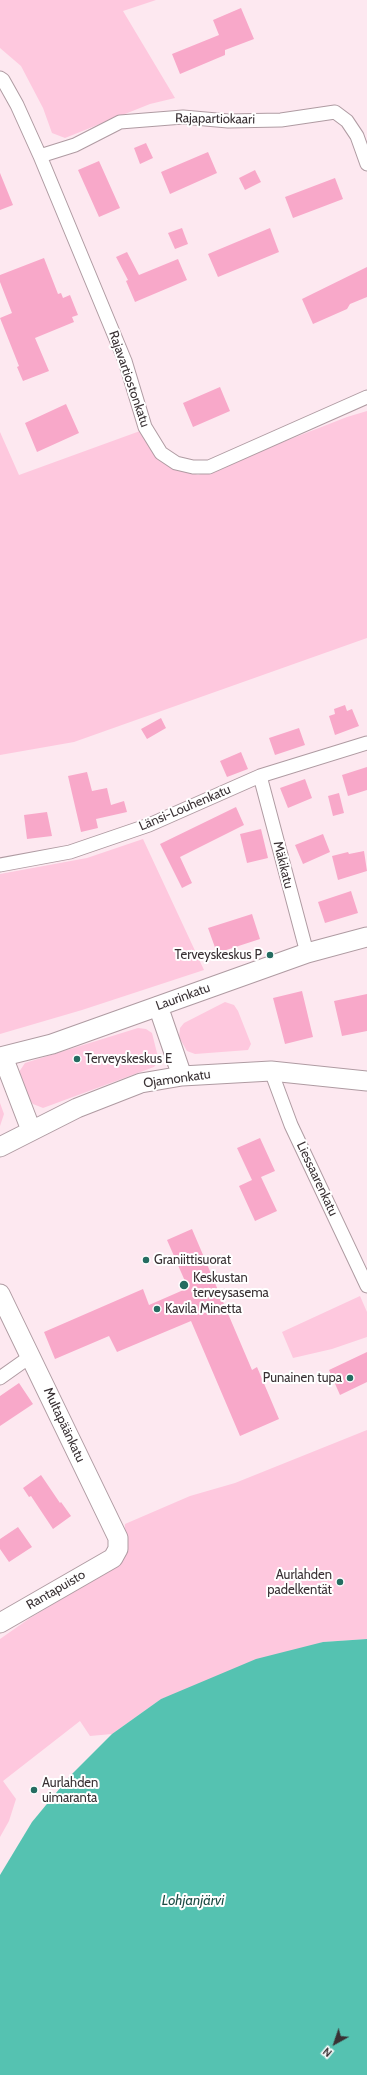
<!DOCTYPE html>
<meta charset="utf-8">
<style>
body{margin:0}
#map{position:relative;width:367px;height:2075px;overflow:hidden;background:#fde8f0;font-family:Cabin,sans-serif}
canvas{display:block}
.north{position:absolute;left:315px;top:2023px;width:40px;height:40px;-webkit-text-stroke:3px #fff;paint-order:stroke;rotate:220deg;font-size:11px;font-weight:700;line-height:16px;text-align:center;color:#393134}
.north::after{content:'';display:block;margin:auto;width:14px;height:18px;background:#393134;clip-path:polygon(50% 0,100% 100%,50% 72%,0 100%)}
</style>
<div id="map">
<canvas width="367" height="2075"></canvas>
<div class="north">N</div>
</div>
<script>
const c = document.querySelector('canvas').getContext('2d');
c.lineJoin = 'round';
function fillPath(path, color) { c.fillStyle = color; c.fill(path, 'evenodd'); }
const shape = rows => new Path2D(rows.map(r => 'M' + r).join(''));
function stroke(path, color, width, dash) { c.strokeStyle = color; c.lineWidth = width; c.lineCap = dash ? 'butt' : 'round'; c.setLineDash(dash || []); c.stroke(path); }
function write(font, color, halo, rows, align = 'center') {
  c.font = font + ' Cabin,sans-serif'; c.lineWidth = 4; c.setLineDash([]); c.textBaseline = 'middle'; c.strokeStyle = halo; c.fillStyle = color; for (const [text, x, y, turn = 0] of rows) {
    c.save(); c.translate(x, y); c.rotate((+turn || 0) * Math.PI / 180); c.textAlign = isNaN(turn) ? turn : align; if (halo) c.strokeText(text, 0, 0); c.fillText(text, 0, 0); c.restore();
  }
}
fillPath(shape([
 [0,0,156,0,123,11,175,98,150,104,65,138,52,133,43,108,21,66,0,48],
 [367,411,367,638,74,742,0,755,0,432,19,475,140,431,158,459,198,475,347,417],
 [143,839,204,970,82,1010,0,1034,0,874,87,858],
 [225,1002,234,1005,238,1011,251,1044,248,1050,195,1054,187,1051,179,1037,180,1028,184,1023],
 [138,1028,146,1029,152,1033,159,1061,154,1067,43,1108,33,1104,28,1099,19,1072,25,1063],
 [0,1103,4,1114,0,1126],
 [360,1296,367,1312,367,1337,332,1349,293,1358,282,1332],
 [367,1430,367,1639,323,1642,161,1699,112,1734,90,1736,80,1721,3,1781,16,1799,9,1821,0,1837,0,1639,30,1618,115,1567,124,1542,125,1524,190,1496,235,1483]
]), '#fec8de');
fillPath(shape([
 [367,1639,367,2075,0,2075,0,1875,32,1822,70,1776,112,1734,161,1699,256,1659,323,1642]
]), '#55c2b1');
fillPath(shape([
 [241,8,254,39,225,50,225,55,180,74,172,54,219,35,213,20],
 [146,143,153,158,140,164,134,148],
 [208,152,217,173,170,194,161,172],
 [99,161,120,208,99,217,78,170],
 [255,170,261,182,245,190,239,178],
 [0,173,13,205,0,210],
 [335,178,343,199,293,218,285,197],
 [182,228,188,244,175,249,168,233],
 [270,228,279,252,218,277,208,254],
 [127,252,139,275,178,259,187,280,135,302,126,281,128,280,116,257],
 [44,258,58,294,61,293,63,298,70,295,78,315,72,317,74,322,35,338,49,371,23,381,17,367,19,366,0,318,12,313,0,282,0,275],
 [367,267,367,297,350,304,347,309,313,324,302,299],
 [220,387,230,411,193,427,183,403],
 [66,404,79,433,37,452,25,423],
 [345,705,347,711,352,709,359,726,335,735,329,716,335,714,334,709],
 [161,718,166,728,147,739,141,729],
 [299,728,305,745,275,755,269,738],
 [241,752,248,769,227,777,220,761],
 [367,767,367,790,348,796,342,775],
 [87,772,92,791,107,788,111,805,124,801,127,812,96,819,98,828,81,832,68,776],
 [305,779,312,798,288,808,280,788],
 [339,793,344,813,333,816,328,796],
 [236,807,244,825,180,857,192,883,182,888,160,844],
 [47,812,52,836,27,839,24,815],
 [261,829,268,858,247,863,240,834],
 [323,834,330,852,303,864,295,845],
 [364,851,367,871,338,880,332,856,348,852,349,854],
 [351,891,358,913,325,923,318,902],
 [252,914,260,939,217,953,208,928],
 [302,991,313,1037,285,1044,273,998],
 [367,994,367,1031,342,1036,334,1001],
 [260,1138,275,1171,261,1177,277,1211,255,1221,239,1186,252,1180,237,1148],
 [192,1229,252,1370,257,1367,279,1419,240,1436,191,1321,117,1352,109,1336,55,1359,44,1332,143,1289,149,1305,188,1288,167,1240],
 [367,1352,367,1382,340,1395,329,1370],
 [19,1383,33,1404,0,1426,0,1396],
 [41,1475,60,1503,61,1502,71,1516,53,1529,31,1496,29,1497,23,1488],
 [18,1527,32,1547,9,1562,0,1549,0,1539]
]), '#f8a8c9');
const street = shape([
 [0,78,3,80,17,105,40,156,125,361,145,427,161,453,176,463,193,467,209,467,367,397],
 [40,156,75,145,120,122,183,117,228,121,281,120,335,112,347,121,357,136,367,164],
 [260,776,307,953],
 [0,865,70,852,149,825,260,776,367,743],
 [271,1071,291,1125,367,1286],
 [0,1378,31,1356]
]);
const secondary = shape([
 [158,1006,182,1076],
 [0,1057,52,1044,307,953,367,937],
 [3,1057,31,1130],
 [0,1147,77,1108,141,1083,182,1076,271,1071,367,1081],
 [0,1294,118,1538,118,1549,113,1558,0,1623]
]);
stroke(street, '#af9ba2', 15);
stroke(secondary, '#af9ba2', 21);
stroke(street, '#fff', 13);
stroke(secondary, '#fff', 19);
for (const [x, y, r, color] of [
 [270,955,4,"#256c61"],
 [77,1059,4,"#256c61"],
 [146,1260,4,"#256c61"],
 [184,1285,5,"#256c61"],
 [157,1309,4,"#256c61"],
 [350,1378,4,"#256c61"],
 [340,1582,4,"#256c61"],
 [34,1790,4,"#256c61"]
]) { const dot = new Path2D(); dot.arc(x, y, r, 0, 2 * Math.PI); c.fillStyle = color; c.fill(dot); stroke(dot, '#fff', 1.5); }
write('13px', '#393134', '#fff', [
 ["Rajapartiokaari",215,119,1],
 ["Rajavartiostonkatu",129,379,71],
 ["Länsi-Louhenkatu",185,808,-23],
 ["Mäkikatu",283,865,76],
 ["Laurinkatu",183,997,-20],
 ["Ojamonkatu",177,1079,-8],
 ["Liessaarenkatu",317,1179,65],
 ["Multapäänkatu",64,1425,65],
 ["Rantapuisto",56,1590,-30]
]);
write('13px', '#393134', '#fff', [
 ["Terveyskeskus P",262,955,"right"],
 ["Terveyskeskus E",85,1059],
 ["Graniittisuorat",154,1260],
 ["Keskustan",193,1278],
 ["terveysasema",193,1293],
 ["Kavila Minetta",165,1309],
 ["Punainen tupa",342,1378,"right"],
 ["Aurlahden",332,1575,"right"],
 ["padelkentät",332,1590,"right"],
 ["Aurlahden",42,1783],
 ["uimaranta",42,1798]
], 'left');
write('italic 14px', '#1c4c44', '#fff', [
 ["Lohjanjärvi",193,1901]
]);
</script>
